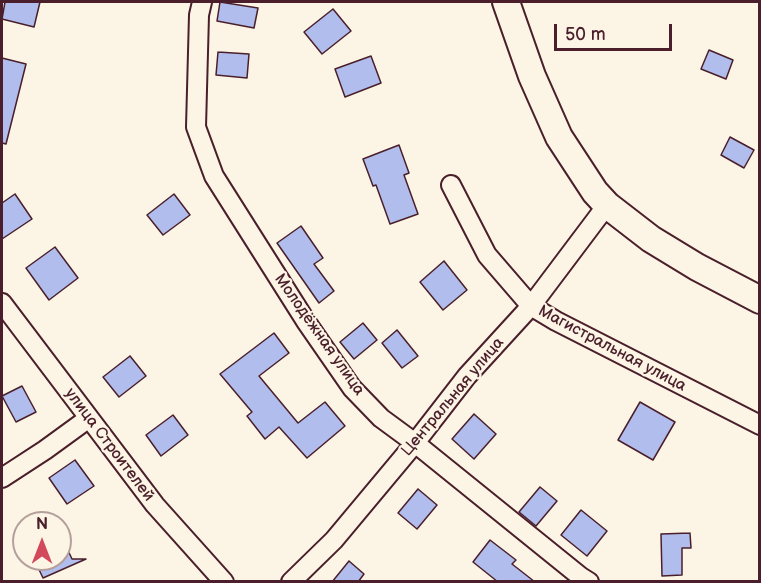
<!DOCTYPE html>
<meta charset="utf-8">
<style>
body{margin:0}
#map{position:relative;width:761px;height:583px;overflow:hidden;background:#fcf5e5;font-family:"Balsamiq Sans",sans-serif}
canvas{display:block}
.frame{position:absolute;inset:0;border:3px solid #4a1f2b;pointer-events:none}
.north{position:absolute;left:12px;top:511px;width:60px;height:60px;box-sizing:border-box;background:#fcf5e5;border:2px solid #b59f9b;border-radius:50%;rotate:0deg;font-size:16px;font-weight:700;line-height:24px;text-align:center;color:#4a1f2b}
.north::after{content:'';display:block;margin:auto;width:21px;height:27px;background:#d1495b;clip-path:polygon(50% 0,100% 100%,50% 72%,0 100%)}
.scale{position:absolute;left:554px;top:24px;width:118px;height:27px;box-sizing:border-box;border:3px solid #4a1f2b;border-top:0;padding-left:8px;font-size:18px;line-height:21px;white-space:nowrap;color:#4a1f2b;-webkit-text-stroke:4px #fcf5e5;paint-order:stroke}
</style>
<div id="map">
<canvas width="761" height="583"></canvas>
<div class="frame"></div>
<div class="north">N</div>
<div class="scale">50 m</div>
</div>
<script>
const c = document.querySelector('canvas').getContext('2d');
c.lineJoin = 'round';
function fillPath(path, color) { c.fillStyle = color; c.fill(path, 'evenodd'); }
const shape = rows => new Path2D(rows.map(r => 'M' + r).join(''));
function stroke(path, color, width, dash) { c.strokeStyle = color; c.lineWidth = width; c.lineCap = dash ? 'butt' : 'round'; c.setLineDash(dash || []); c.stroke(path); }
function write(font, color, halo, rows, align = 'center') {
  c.font = font + ' "Balsamiq Sans",sans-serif'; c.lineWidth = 4.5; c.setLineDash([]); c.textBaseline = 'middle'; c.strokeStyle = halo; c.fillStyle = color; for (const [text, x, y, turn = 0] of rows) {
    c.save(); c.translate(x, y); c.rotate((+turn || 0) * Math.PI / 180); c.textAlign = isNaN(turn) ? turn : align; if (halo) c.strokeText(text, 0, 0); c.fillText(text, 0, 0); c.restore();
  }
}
const building = shape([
 [5,2,40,2,34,27,2,19,5,2],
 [220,2,258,8,254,28,217,21,220,2],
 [333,9,351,31,322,54,304,32,333,9],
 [709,50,733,60,726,79,701,69,709,50],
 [218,52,249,54,247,78,216,75,218,52],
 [371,56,381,83,345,97,335,69,371,56],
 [2,58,26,64,6,144,2,143,2,58],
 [730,137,754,150,744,168,721,155,730,137],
 [399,145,409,173,404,175,418,214,390,224,376,185,373,186,363,159,399,145],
 [15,194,32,219,2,239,2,203,15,194],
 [174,194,190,215,163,235,147,215,174,194],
 [301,226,323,258,314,264,334,291,319,303,277,243,301,226],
 [55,247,78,278,49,300,26,268,55,247],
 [444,261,467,290,443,310,420,282,444,261],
 [363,323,377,340,354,359,340,342,363,323],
 [397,330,418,356,402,368,382,343,397,330],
 [274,333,289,353,259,376,298,423,325,402,345,426,307,458,279,427,265,439,247,416,252,412,220,374,274,333],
 [130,356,146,376,119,397,103,377,130,356],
 [22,386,36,412,16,422,2,396,22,386],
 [640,402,675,422,653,460,618,440,640,402],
 [474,414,496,434,474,459,452,439,474,414],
 [173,415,188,435,161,456,146,435,173,415],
 [75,460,94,486,67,504,49,478,75,460],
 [540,487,557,501,536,526,519,512,540,487],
 [418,489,437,505,417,529,398,513,418,489],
 [581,510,607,531,587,556,561,535,581,510],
 [60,533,72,559,86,559,43,578,34,559,60,559,60,533],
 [690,533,691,548,682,548,682,575,662,576,661,534,690,533],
 [490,540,516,560,512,564,535,582,498,582,473,562,490,540],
 [349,561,364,574,358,582,332,582,349,561]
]);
fillPath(building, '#b1bded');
stroke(building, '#4a1f2b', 1.5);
const street = shape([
 [202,2,199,15,196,127,214,176,307,323,352,388,381,418,415,443,581,577,589,582],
 [451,185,487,255,531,306,556,321,760,425],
 [2,303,155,505,224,582],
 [2,478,45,450,89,418],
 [291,582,334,540,415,443,467,376,531,306,607,205]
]);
const secondary = shape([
 [506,2,532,76,559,137,595,192,607,205,651,239,697,267,760,300]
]);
stroke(street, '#4a1f2b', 22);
stroke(secondary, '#4a1f2b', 30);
stroke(street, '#fcf5e5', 18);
stroke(secondary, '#fcf5e5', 26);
write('16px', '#4a1f2b', '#fcf5e5', [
 ["Молодёжная улица",319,335,55],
 ["Магистральная улица",612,349,28],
 ["Центральная улица",453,397,-50],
 ["улица Строителей",109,445,53]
]);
</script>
